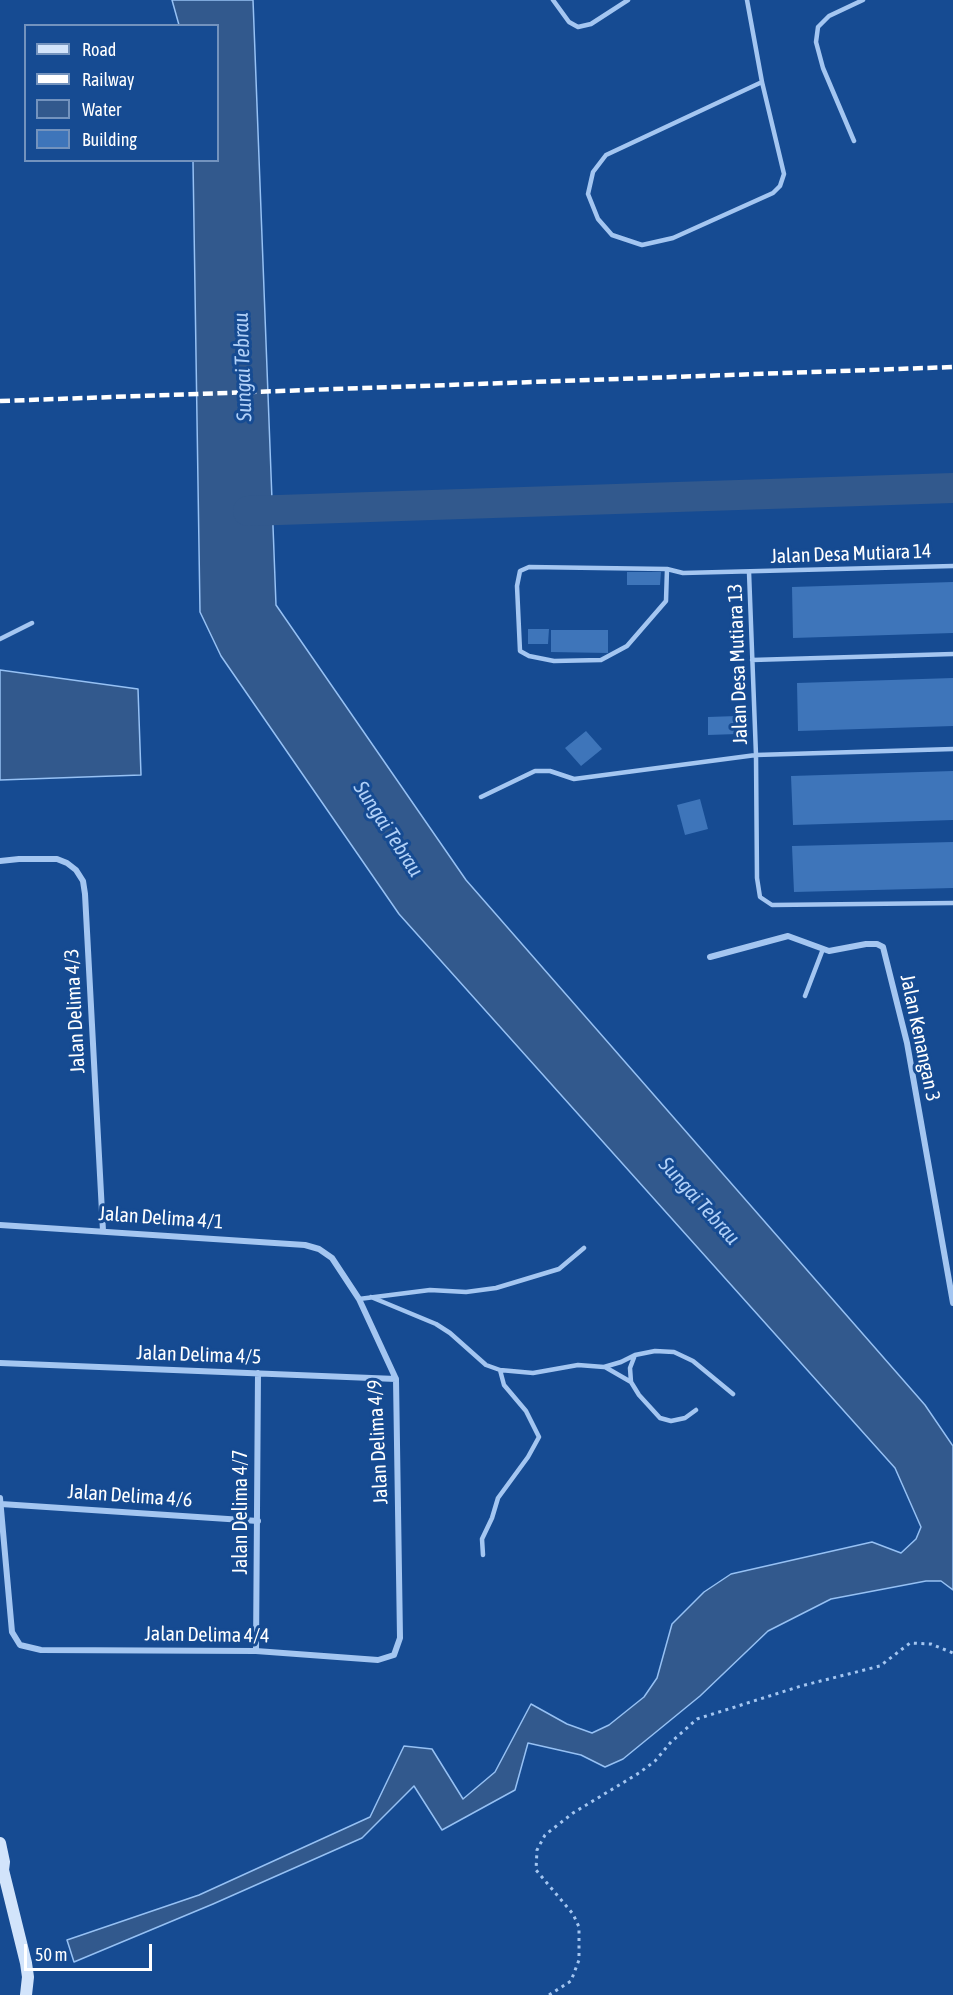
<!DOCTYPE html>
<style>
body{margin:0}
#map{position:relative;width:953px;height:1995px;overflow:hidden;background:#164b92;font-family:"Asap Condensed",sans-serif}
canvas{display:block}
.legend{position:absolute;left:24px;top:24px;width:195px;height:138px;box-sizing:border-box;background:#164b92;border:2px solid #7393be;margin:0;padding:8px 10px;list-style:none;font-size:18px;color:#fff}
.legend li{display:flex;align-items:center;gap:12px;height:30px}
.legend b{width:30px;border:2px solid #7393be}
.scale{position:absolute;left:24px;top:1944px;width:128px;height:27px;box-sizing:border-box;border:3px solid #fff;border-top:0;padding-left:8px;font-size:18px;line-height:21px;white-space:nowrap;color:#fff;-webkit-text-stroke:4px #164b92;paint-order:stroke}
</style>
<div id="map">
<canvas width="953" height="1995"></canvas>
<ul class="legend">
<li><b style="height:8px;background:#d2e4fb"></b>Road</li>
<li><b style="height:8px;background:#fff"></b>Railway</li>
<li><b style="height:16px;background:#32598d"></b>Water</li>
<li><b style="height:16px;background:#3e75ba"></b>Building</li>
</ul>
<div class="scale">50 m</div>
</div>
<script>
const c = document.querySelector('canvas').getContext('2d');
c.lineJoin = 'round';
function fillPath(path, color) { c.fillStyle = color; c.fill(path, 'evenodd'); }
const shape = rows => new Path2D(rows.map(r => 'M' + r).join(''));
function stroke(path, color, width, dash) { c.strokeStyle = color; c.lineWidth = width; c.lineCap = dash ? 'butt' : 'round'; c.setLineDash(dash || []); c.stroke(path); }
function write(font, color, halo, rows, align = 'center') {
  c.font = font + ' "Asap Condensed",sans-serif'; c.lineWidth = 6; c.setLineDash([]); c.textBaseline = 'middle'; c.strokeStyle = halo; c.fillStyle = color; for (const [text, x, y, turn = 0] of rows) {
    c.save(); c.translate(x, y); c.rotate((+turn || 0) * Math.PI / 180); c.textAlign = isNaN(turn) ? turn : align; if (halo) c.strokeText(text, 0, 0); c.fillText(text, 0, 0); c.restore();
  }
}
const water = shape([
 [172,0,253,0,276,605,466,880,925,1405,953,1446,953,1590,941,1581,926,1581,831,1599,768,1631,700,1696,623,1759,605,1767,581,1755,528,1743,515,1790,442,1830,414,1786,362,1838,213,1904,74,1962,67,1940,199,1895,370,1817,404,1746,432,1749,463,1799,495,1772,531,1704,567,1724,592,1733,609,1725,644,1697,657,1678,672,1624,704,1592,731,1574,872,1542,901,1553,916,1539,921,1527,895,1468,399,914,221,656,200,612,193,161,218,160,218,26,179,25,172,0],
 [0,670,138,689,141,775,0,780,0,670]
]);
fillPath(water, '#32598d');
stroke(water, '#96c1f4', 1.5);
stroke(shape([
 [248,511,953,488]
]), '#32598d', 30);
fillPath(shape([
 [627,572,661,572,660,585,627,585],
 [953,582,953,633,793,638,792,587],
 [528,629,549,629,548,644,528,644],
 [551,630,608,630,608,653,551,652],
 [953,678,953,726,798,731,797,683],
 [737,716,737,734,708,735,708,717],
 [586,731,602,749,581,766,565,748],
 [953,771,953,820,793,825,791,776],
 [700,799,708,829,685,835,677,805],
 [953,842,953,888,794,892,792,846]
]), '#3e75ba');
stroke(shape([
 [549,1995,571,1981,579,1960,579,1927,573,1914,536,1870,537,1850,545,1835,573,1813,639,1773,655,1761,671,1742,697,1719,801,1686,880,1666,910,1643,931,1644,953,1653]
]), '#a4c6f1', 3, [3, 4.5]);
stroke(shape([
 [553,0,569,22,578,27,591,24,628,0],
 [747,0,762,82,784,174,780,186,773,193,673,238,642,245,612,235,598,219,588,194,593,172,606,155,762,82],
 [854,141,823,68,816,42,818,27,829,16,863,0],
 [667,569,666,601,627,646,601,660,554,661,529,656,520,651,517,586,520,571,529,567,667,569,683,573,953,566],
 [749,572,756,755,757,878,760,897,772,905,953,903],
 [0,639,32,623],
 [752,660,953,654],
 [481,797,535,771,550,771,574,779,756,755,953,749],
 [805,996,823,949],
 [371,1297,436,1324,450,1333,486,1365,500,1370,533,1373,578,1365,604,1367,621,1362,635,1355,655,1351,674,1352,693,1361,733,1394],
 [359,1299,430,1290,466,1292,496,1288,559,1269,584,1248],
 [635,1355,630,1368,631,1382,639,1395,660,1418,671,1421,685,1418,696,1410],
 [605,1367,631,1382],
 [483,1555,482,1539,492,1518,498,1498,528,1457,539,1437,526,1411,504,1385,500,1370]
]), '#a4c6f1', 4.5);
stroke(shape([
 [0,861,19,859,57,859,67,863,76,870,83,881,85,894,103,1231],
 [710,957,788,936,829,951,866,944,877,944,883,947,907,1043,953,1303],
 [0,1225,305,1245,319,1249,332,1258,359,1299,396,1379,400,1638,394,1655,378,1660,256,1651,41,1650,20,1645,12,1632,0,1498],
 [0,1363,396,1379],
 [1,1504,258,1521],
 [256,1651,258,1373]
]), '#a4c6f1', 6);
stroke(shape([
 [0,1843,4,1862,3,1870,26,1963,28,1977,26,1995]
]), '#d2e4fb', 12);
stroke(shape([
 [0,401,953,367]
]), '#fff', 4.5, [10, 4.5]);
write('20px', '#fff', '#164b92', [
 ["Jalan Desa Mutiara 14",851,554,-2],
 ["Jalan Desa Mutiara 13",738,664,-92],
 ["Jalan Delima 4/3",75,1011,-93],
 ["Jalan Kenangan 3",920,1038,78],
 ["Jalan Delima 4/1",161,1218,4],
 ["Jalan Delima 4/5",199,1355,2],
 ["Jalan Delima 4/9",378,1442,-93],
 ["Jalan Delima 4/6",130,1496,4],
 ["Jalan Delima 4/7",241,1512,-90],
 ["Jalan Delima 4/4",207,1635,1]
]);
write('italic 21px', '#b0d0f8', '#164b92', [
 ["Sungai Tebrau",243,367,-92],
 ["Sungai Tebrau",388,829,57],
 ["Sungai Tebrau",699,1201,48]
]);
</script>
